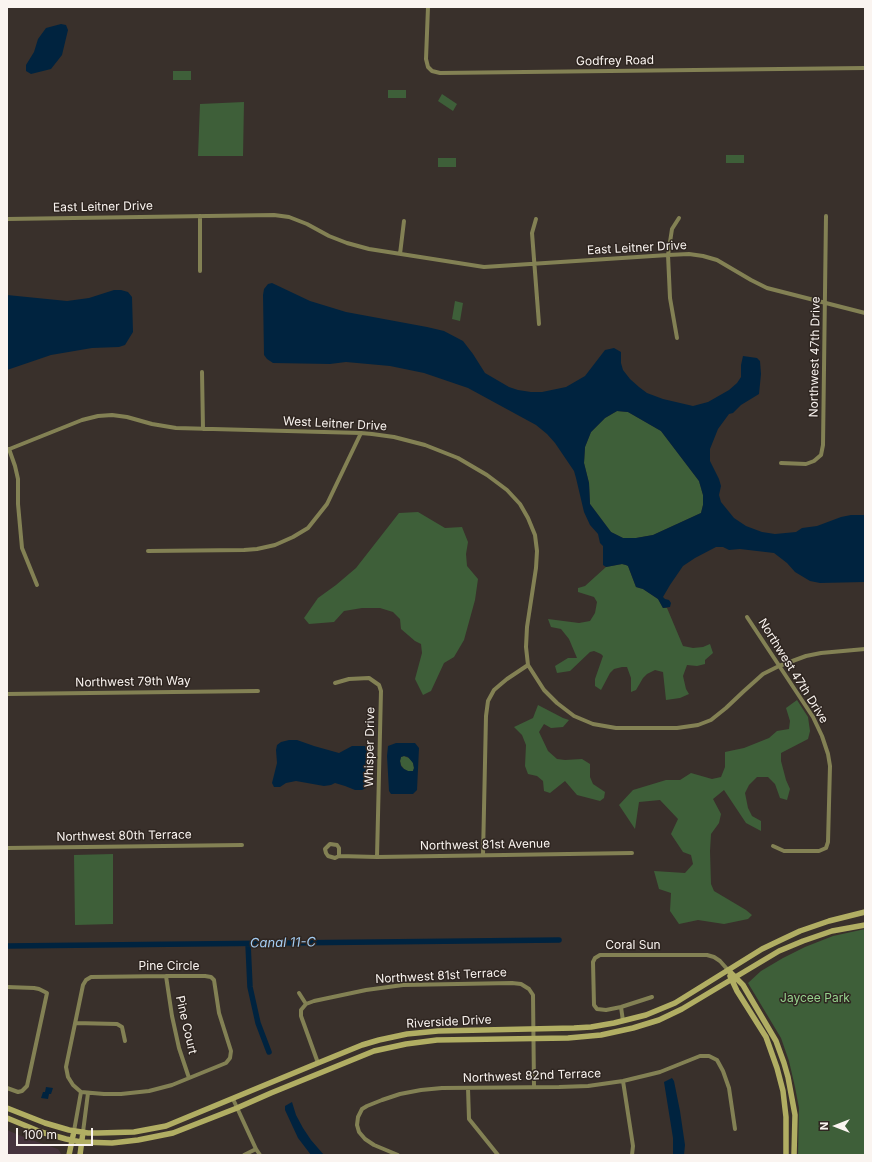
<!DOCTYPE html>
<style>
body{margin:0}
#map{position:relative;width:872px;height:1162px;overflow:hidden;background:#39302b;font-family:Inter,sans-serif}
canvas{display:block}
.frame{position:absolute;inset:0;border:8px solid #faf4f0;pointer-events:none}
.north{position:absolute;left:816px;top:1106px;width:40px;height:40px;-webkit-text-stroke:3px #2f2621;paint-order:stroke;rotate:270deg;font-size:11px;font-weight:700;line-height:16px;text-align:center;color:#faf4f0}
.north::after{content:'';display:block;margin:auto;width:14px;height:18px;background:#faf4f0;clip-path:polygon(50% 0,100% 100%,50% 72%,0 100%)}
.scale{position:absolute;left:16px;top:1128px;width:77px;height:18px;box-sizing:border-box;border:2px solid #faf4f0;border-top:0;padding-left:5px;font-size:12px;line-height:14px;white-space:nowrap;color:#faf4f0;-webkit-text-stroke:3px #2f2621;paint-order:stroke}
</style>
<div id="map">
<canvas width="872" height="1162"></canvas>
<div class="frame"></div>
<div class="north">N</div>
<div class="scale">100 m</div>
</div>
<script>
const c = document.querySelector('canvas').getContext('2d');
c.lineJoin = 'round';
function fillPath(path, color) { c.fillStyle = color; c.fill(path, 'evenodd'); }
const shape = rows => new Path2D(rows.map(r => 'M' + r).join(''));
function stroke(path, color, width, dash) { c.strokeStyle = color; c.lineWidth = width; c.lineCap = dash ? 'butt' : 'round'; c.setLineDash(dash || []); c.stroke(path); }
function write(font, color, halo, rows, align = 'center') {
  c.font = font + ' Inter,sans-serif'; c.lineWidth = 3; c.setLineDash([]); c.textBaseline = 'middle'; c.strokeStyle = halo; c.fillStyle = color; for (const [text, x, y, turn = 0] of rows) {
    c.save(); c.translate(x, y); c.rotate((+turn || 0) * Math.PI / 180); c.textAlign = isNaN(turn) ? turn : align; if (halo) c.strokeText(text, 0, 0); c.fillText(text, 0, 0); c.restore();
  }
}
fillPath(shape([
 [7,1130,26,1138,58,1149,62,1155,7,1155]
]), '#46343e');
fillPath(shape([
 [173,71,191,71,191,80,173,80],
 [388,90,406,90,406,98,388,98],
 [442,94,457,104,453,111,438,101],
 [244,102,243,156,198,156,200,104],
 [726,155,744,155,744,163,726,163],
 [438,158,456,158,456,167,438,167],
 [455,301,463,303,460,321,452,319],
 [617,411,628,412,661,431,699,481,703,495,703,505,701,513,653,535,636,538,623,538,611,532,590,504,589,483,584,463,585,447,591,432,605,418],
 [418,512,445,528,462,527,468,542,466,554,467,566,478,579,475,600,464,640,454,657,444,663,431,691,423,695,415,679,422,653,421,644,415,641,401,629,400,619,393,612,380,608,362,608,344,611,334,622,309,624,304,618,318,598,336,585,356,568,399,513],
 [622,564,626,565,628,566,636,587,643,589,658,599,663,608,667,608,683,646,693,648,703,647,710,644,713,653,705,660,705,664,697,666,687,665,683,676,686,689,689,694,680,698,666,700,663,672,655,670,647,674,643,678,636,690,631,692,631,678,627,667,622,667,614,669,610,673,601,690,595,686,595,679,603,656,601,654,594,651,590,652,570,671,557,673,555,666,568,658,577,658,569,639,561,629,551,627,548,619,579,623,590,621,595,613,597,602,594,597,578,592,578,588,585,586,606,567],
 [797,700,808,717,810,731,808,739,781,753,781,761,786,780,790,789,787,800,780,798,775,784,768,777,757,777,749,785,745,793,748,808,752,816,761,821,761,831,746,823,724,790,713,799,721,814,719,823,711,834,710,851,711,884,714,891,746,910,752,915,748,919,724,924,698,920,679,924,670,911,671,893,659,889,654,871,685,873,693,864,691,855,683,852,671,834,678,819,660,800,639,802,635,829,619,805,633,790,666,780,680,780,691,773,712,779,721,777,725,767,725,752,744,748,769,738,777,731,789,729,790,721,786,708],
 [538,705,563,718,569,720,563,727,551,728,544,724,539,732,548,751,557,759,565,760,582,759,590,764,590,777,593,784,605,792,604,798,600,801,577,795,565,781,550,793,544,791,543,781,537,776,528,774,525,766,526,745,522,735,514,727,533,718],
 [404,756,411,759,413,763,414,768,413,771,408,771,404,769,401,765,400,761,401,757],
 [113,854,113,924,75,925,74,855],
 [865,929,865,1155,798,1155,799,1108,795,1087,789,1061,781,1038,748,983,761,971,783,958,805,947,833,936]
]), '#3e5f39');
fillPath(shape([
 [61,24,66,25,68,30,62,55,51,69,31,74,26,71,26,65,34,52,38,39,46,28],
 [272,283,310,301,346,312,427,327,444,331,463,341,473,354,485,373,509,387,518,390,531,392,542,392,566,387,585,376,605,350,614,348,621,352,621,363,623,370,630,379,639,387,647,393,663,399,693,406,708,402,729,390,737,383,741,377,741,365,743,356,757,358,760,361,761,374,759,394,741,405,733,413,729,414,718,429,710,449,710,461,719,479,721,486,719,495,721,502,734,518,746,526,762,532,775,534,796,532,802,528,817,526,841,517,851,515,865,515,865,582,820,583,810,581,795,572,787,563,774,553,740,549,729,550,723,547,716,547,695,558,683,566,670,585,663,597,665,599,669,600,671,603,670,607,663,608,658,599,643,589,636,587,628,566,626,565,622,564,606,567,603,565,603,546,600,543,598,534,590,525,584,512,576,478,574,471,555,443,547,434,536,425,468,388,424,373,390,366,346,362,330,364,273,363,267,359,264,355,263,295,264,289,268,284],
 [617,411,628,412,661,431,699,481,703,495,703,505,701,513,653,535,636,538,623,538,611,532,590,504,589,483,584,463,585,447,591,432,605,418],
 [114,290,121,290,128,292,132,297,133,332,125,345,119,347,92,348,51,355,7,370,7,295,67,301,89,298],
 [289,740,297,740,314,746,339,753,352,746,365,746,368,750,368,766,366,788,362,790,355,790,345,786,335,783,331,785,324,786,296,781,286,783,280,787,274,787,272,783,277,763,276,750,277,745,281,742],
 [396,743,415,743,419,748,417,790,413,794,391,794,389,791,387,756,388,746],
 [404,756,408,757,413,763,414,768,413,771,408,771,404,769,401,766,400,761,401,757],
 [672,1078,674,1081,680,1111,685,1145,684,1155,673,1155,673,1138,664,1082],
 [46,1087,53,1088,51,1094,49,1094,48,1099,41,1098,43,1092,45,1092],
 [292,1102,296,1115,303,1128,311,1140,324,1155,311,1155,298,1138,285,1110,285,1106]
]), '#00233f');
stroke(shape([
 [248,944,250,987,258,1023,269,1052],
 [7,946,559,940]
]), '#00233f', 5.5);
stroke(shape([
 [428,7,426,59,428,67,432,71,440,73,865,68],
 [200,216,200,271],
 [7,219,274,215,289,217,307,224,329,236,347,243,369,249,484,267,668,255,689,254,703,256,717,260,751,280,767,288,865,313],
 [536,219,532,233,539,324],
 [400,254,404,221],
 [677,338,670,298,668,255,672,229,679,218],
 [202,372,203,429],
 [9,449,15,466,18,479,18,504,22,548,37,585],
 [7,450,82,420,98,416,112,415,127,417,152,424,176,428,361,433,372,434,394,437,425,445,458,458,487,475,507,490,520,504,528,518,535,535,537,551,536,568,527,627,526,647,528,665,544,690,557,703,574,716,593,724,616,728,677,728,698,725,711,720,726,708,744,691,763,674,779,666,806,656,821,653,865,649],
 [781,463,806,464,814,461,821,455,823,445,826,216],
 [148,551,244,550,257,549,275,545,293,537,308,528,327,504,361,433],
 [747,617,813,717,822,736,828,754,830,766,828,842,826,848,819,851,784,851,773,846],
 [335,683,349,679,369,678,379,685,381,691,377,857],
 [7,694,258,691],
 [7,848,242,845],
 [483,855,486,716,488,701,494,690,501,684,507,679,528,665],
 [339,856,339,848,337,845,330,844,325,849,326,853,328,856,335,858,339,856,377,857,632,853],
 [166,976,205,976,211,977,214,980,219,1013,231,1051,230,1058,226,1063,172,1085,149,1091,121,1094,104,1094,81,1092,73,1085,68,1077,66,1067,83,985,86,980,91,977,166,976],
 [166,976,172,1016,179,1048,189,1078],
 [7,987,34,988,39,989,47,993,27,1086,22,1091,18,1092,7,1088],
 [299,993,306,1004,301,1010,301,1016,318,1063],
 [652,997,621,1007,606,1010,597,1009,594,1005,593,962,595,958,600,955,707,955,714,957,720,961,728,970],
 [306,1004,314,1001,366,990,403,985,512,983,521,984,529,989,533,995,534,1087],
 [621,1007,623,1021],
 [75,1023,117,1024,122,1027,125,1041],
 [623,1081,633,1146,632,1155],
 [468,1088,469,1119,498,1155],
 [233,1099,256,1149,260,1155],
 [74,1131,81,1092],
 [83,1132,88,1093],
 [244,1155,256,1149],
 [398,1155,374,1145,365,1139,359,1132,357,1125,358,1117,362,1109,367,1106,382,1100,400,1094,421,1090,442,1088,559,1087,588,1086,623,1081,660,1072,700,1056,709,1056,717,1060,723,1071,729,1088,735,1129]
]), '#838154', 4);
stroke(shape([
 [728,970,743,985,776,1041,784,1063,788,1077,795,1115,794,1155],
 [730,976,737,991,766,1037,777,1068,783,1091,786,1117,786,1155],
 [7,1108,45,1123,69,1130,88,1133,98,1133,134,1132,166,1126,318,1063,362,1045,379,1040,407,1034,438,1031,574,1028,591,1027,614,1023,646,1015,675,1003,762,949,783,939,800,931,829,921,865,912],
 [7,1118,41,1132,66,1139,81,1142,112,1143,138,1140,173,1133,237,1108,271,1093,374,1051,406,1044,437,1040,568,1038,601,1035,633,1028,659,1020,682,1009,779,951,803,941,832,931,865,925],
 [69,1155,74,1131],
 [80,1155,83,1132]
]), '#b1ae63', 5.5);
write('12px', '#faf4f0', '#2f2621', [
 ["Godfrey Road",615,61,-1],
 ["East Leitner Drive",103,207,-1],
 ["East Leitner Drive",637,248,-3],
 ["Northwest 47th Drive",815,357,-89],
 ["West Leitner Drive",335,424,3],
 ["Northwest 47th Drive",793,671,58],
 ["Northwest 79th Way",133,682,-1],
 ["Whisper Drive",370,747,-89],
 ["Northwest 80th Terrace",124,836,-1],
 ["Northwest 81st Avenue",485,845,-1],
 ["Coral Sun",633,945],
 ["Pine Circle",169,966],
 ["Northwest 81st Terrace",441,976,-3],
 ["Riverside Drive",449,1022,-3],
 ["Pine Court",186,1025,77],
 ["Northwest 82nd Terrace",532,1076,-2]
]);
write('12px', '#96d28d', '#2f2621', [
 ["Jaycee Park",815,998]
]);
write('italic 13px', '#a4ccf2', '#2f2621', [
 ["Canal 11-C",283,943,-1]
]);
</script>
